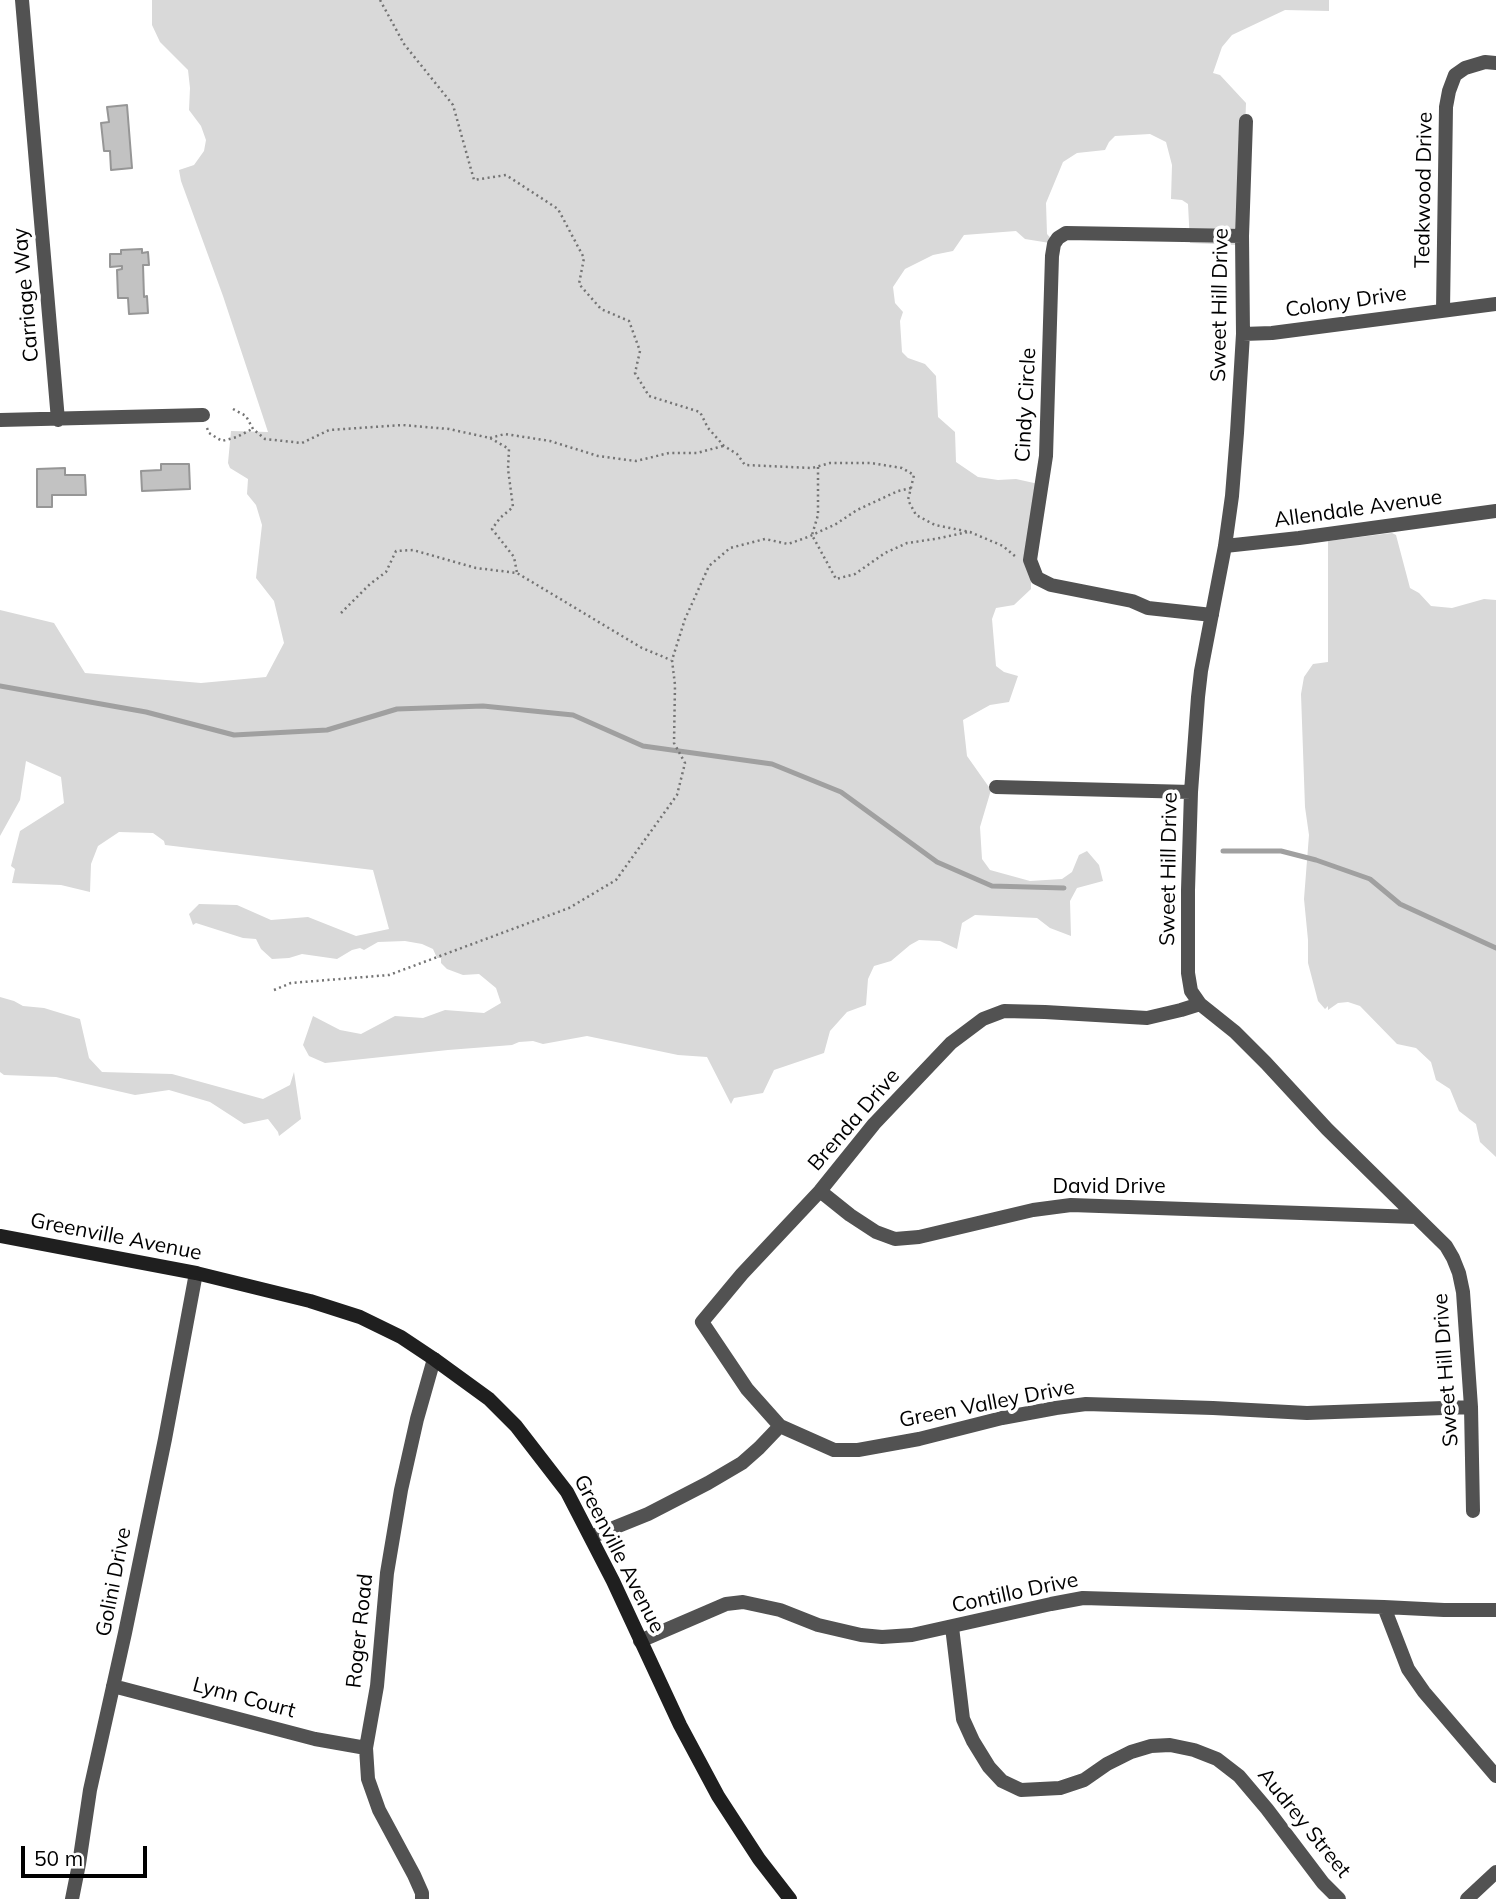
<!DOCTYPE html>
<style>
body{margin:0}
#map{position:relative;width:1496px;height:1899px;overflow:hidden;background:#fff;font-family:Mulish,sans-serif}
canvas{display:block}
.scale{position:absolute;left:21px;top:1846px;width:126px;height:32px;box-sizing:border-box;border:4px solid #000;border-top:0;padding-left:9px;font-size:21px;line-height:24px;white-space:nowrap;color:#000;-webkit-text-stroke:5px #fff;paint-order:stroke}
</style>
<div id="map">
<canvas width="1496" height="1899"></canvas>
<div class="scale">50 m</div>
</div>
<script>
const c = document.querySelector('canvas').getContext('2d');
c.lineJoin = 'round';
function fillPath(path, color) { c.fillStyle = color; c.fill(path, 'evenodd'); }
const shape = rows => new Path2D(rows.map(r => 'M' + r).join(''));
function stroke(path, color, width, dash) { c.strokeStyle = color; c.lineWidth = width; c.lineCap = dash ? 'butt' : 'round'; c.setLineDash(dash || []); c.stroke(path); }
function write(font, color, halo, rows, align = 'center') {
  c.font = font + ' Mulish,sans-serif'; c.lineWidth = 7; c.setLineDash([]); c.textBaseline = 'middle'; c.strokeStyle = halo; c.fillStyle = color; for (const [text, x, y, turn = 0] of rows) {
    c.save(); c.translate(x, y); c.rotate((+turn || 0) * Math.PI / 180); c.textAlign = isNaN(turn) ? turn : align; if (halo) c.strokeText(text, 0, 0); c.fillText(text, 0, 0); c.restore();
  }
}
fillPath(shape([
 [152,0,1329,0,1329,11,1285,10,1232,35,1222,47,1213,73,1220,75,1246,103,1241,243,1236,245,1190,243,1188,204,1182,200,1171,199,1172,165,1166,142,1150,134,1115,136,1109,142,1105,150,1077,153,1063,162,1046,203,1047,234,1056,244,1025,239,1016,231,964,235,953,251,933,255,905,269,893,287,895,303,903,312,900,321,902,352,908,358,925,364,936,376,938,417,955,432,956,462,978,477,998,480,1016,479,1043,485,1031,575,1031,589,1014,605,996,608,992,619,996,666,1004,672,1018,676,1009,702,990,705,963,720,967,756,991,790,980,827,982,859,990,870,1030,881,1062,879,1072,872,1079,855,1087,851,1099,865,1103,881,1077,888,1070,901,1071,936,1050,928,1037,918,975,915,962,923,957,949,940,941,919,940,910,945,891,961,874,966,868,979,866,1005,847,1012,830,1031,824,1053,774,1070,763,1093,734,1098,731,1104,707,1057,678,1055,587,1036,543,1044,533,1041,519,1042,512,1045,448,1050,325,1063,309,1056,303,1045,313,1016,340,1030,361,1034,395,1016,423,1018,445,1010,484,1013,501,1003,496,988,479,974,463,975,447,969,441,963,441,958,437,958,433,949,422,944,405,941,378,942,364,950,360,948,352,950,337,959,302,954,289,958,272,959,261,949,256,939,243,938,196,923,193,925,189,914,199,904,237,905,271,920,308,917,356,936,389,929,373,870,165,845,164,841,153,833,119,832,98,846,91,864,90,892,61,885,12,883,15,869,11,866,20,831,64,803,61,777,26,761,20,800,0,836,0,610,54,623,85,673,201,683,266,677,284,643,274,601,256,578,262,525,256,505,247,494,248,479,230,468,228,463,231,431,268,432,223,296,181,181,179,170,194,165,204,151,206,140,201,126,189,110,190,88,188,70,160,42,152,25],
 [1392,533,1396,535,1410,588,1419,593,1431,606,1452,608,1484,599,1496,600,1496,1157,1480,1142,1476,1124,1459,1111,1450,1089,1436,1080,1431,1062,1416,1048,1397,1044,1360,1006,1348,1002,1338,1003,1328,1010,1328,1006,1325,1009,1318,1001,1308,963,1308,940,1304,899,1309,835,1305,807,1301,694,1304,677,1313,664,1328,662,1328,541],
 [0,997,14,1001,23,1006,44,1008,80,1019,89,1058,102,1072,172,1074,263,1099,290,1085,294,1072,301,1119,279,1136,278,1132,268,1119,244,1124,210,1102,169,1090,135,1095,56,1077,4,1075,0,1072]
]), '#d9d9d9');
stroke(shape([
 [0,686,146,712,234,735,327,730,397,709,483,706,573,715,643,746,772,764,841,792,937,862,992,886,1064,888],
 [1223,851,1281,851,1316,860,1370,879,1400,904,1496,948]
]), '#a0a0a0', 5);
const building = shape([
 [127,105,132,168,111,170,110,151,104,151,101,123,109,122,107,107,127,105],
 [142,249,142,253,148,252,149,265,143,265,144,297,147,296,148,313,129,314,128,298,118,298,117,270,122,269,122,266,110,267,110,254,121,254,121,250,142,249],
 [161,464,189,464,190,489,142,491,141,471,161,470,161,464],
 [65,468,65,475,85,475,86,495,52,495,52,507,37,507,37,469,65,468]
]);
fillPath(building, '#c2c2c2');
stroke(building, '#969696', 2);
stroke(shape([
 [380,0,404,44,453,105,474,180,506,175,558,209,584,258,579,284,601,309,629,321,640,351,635,373,649,396,700,412,708,428,724,446,737,454,745,465,812,468,830,463,871,463,902,468,914,475,908,500,916,515,935,525,970,532,1003,546,1016,557],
 [233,409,246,416,253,429,265,439,302,443,329,430,402,425,449,429,490,438,509,449,508,469,513,507,500,518,492,529,514,557,517,573],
 [207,428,209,433,222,441,237,437,252,429],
 [490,438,505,434,550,441,598,456,636,461,669,453,697,453,723,446],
 [818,467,818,515,812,535,836,579,855,574,885,553,907,543,935,539,968,532],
 [341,613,370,584,386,572,396,551,413,550,476,568,517,573,642,648,671,660],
 [274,990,291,983,389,975,569,908,616,880,677,795,685,763,674,743,675,685,672,660,685,619,709,566,730,548,765,539,788,544,808,537,836,524,857,510,898,491,911,488]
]), '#747474', 2.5, [2, 3.5]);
stroke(shape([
 [22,0,58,420],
 [1246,121,1242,236,1243,334,1237,433,1232,496,1225,546,1201,671,1198,697,1191,792,1188,890,1188,973,1191,991,1200,1004,1235,1032,1266,1063,1327,1129,1446,1246,1453,1258,1459,1273,1463,1292,1471,1407,1473,1511],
 [1443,310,1446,107,1449,91,1455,75,1465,68,1485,62,1496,63],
 [1243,334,1272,333,1496,304],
 [0,420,203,415],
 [1225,546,1299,538,1496,511],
 [1212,615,1148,608,1132,601,1051,585,1037,578,1030,560,1046,456,1052,256,1054,244,1058,238,1066,233,1242,236],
 [996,787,1191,792],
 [820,1191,850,1215,876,1232,895,1239,919,1237,1033,1210,1071,1205,1416,1217],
 [780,1426,747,1389,702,1322,742,1274,820,1191,874,1124,951,1043,983,1019,1004,1011,1045,1012,1147,1018,1181,1010,1200,1004],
 [591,1537,648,1514,708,1483,742,1463,759,1448,780,1426,834,1450,858,1450,919,1439,1002,1418,1056,1408,1086,1404,1213,1408,1307,1413,1471,1407],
 [1384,1607,1408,1669,1424,1692,1496,1776],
 [952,1627,963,1719,973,1741,989,1767,1002,1781,1021,1790,1060,1788,1084,1780,1107,1764,1131,1752,1151,1746,1170,1745,1194,1750,1217,1759,1239,1776,1267,1809,1323,1883,1339,1899],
 [640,1641,726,1604,743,1602,780,1610,818,1625,861,1635,882,1637,912,1635,1051,1604,1083,1598,1384,1607,1444,1610,1496,1610],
 [113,1686,315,1739,366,1748],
 [72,1899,79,1864,90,1790,125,1633,165,1439,196,1273],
 [422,1899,422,1893,414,1875,379,1810,368,1779,366,1748,377,1686,387,1573,401,1490,417,1419,434,1359],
 [1467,1899,1496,1872]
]), '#525252', 14);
stroke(shape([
 [0,1236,196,1273,310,1301,360,1317,401,1337,434,1359,489,1399,516,1426,567,1492,613,1581,680,1725,718,1796,759,1859,790,1899]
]), '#1f1f1f', 14);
write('21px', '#000', '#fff', [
 ["Teakwood Drive",1424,190,-89],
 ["Carriage Way",26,295,-95],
 ["Colony Drive",1346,302,-8],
 ["Sweet Hill Drive",1220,305,-89],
 ["Cindy Circle",1026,405,-87],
 ["Allendale Avenue",1358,509,-8],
 ["Sweet Hill Drive",1169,869,-89],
 ["Brenda Drive",854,1120,-49],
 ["David Drive",1109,1187],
 ["Greenville Avenue",116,1237,11],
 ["Sweet Hill Drive",1446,1370,-94],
 ["Green Valley Drive",987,1404,-11],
 ["Greenville Avenue",619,1554,63],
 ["Golini Drive",114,1582,-79],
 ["Contillo Drive",1015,1593,-12],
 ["Roger Road",360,1631,-84],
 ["Lynn Court",244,1698,15],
 ["Audrey Street",1304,1823,51]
]);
</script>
